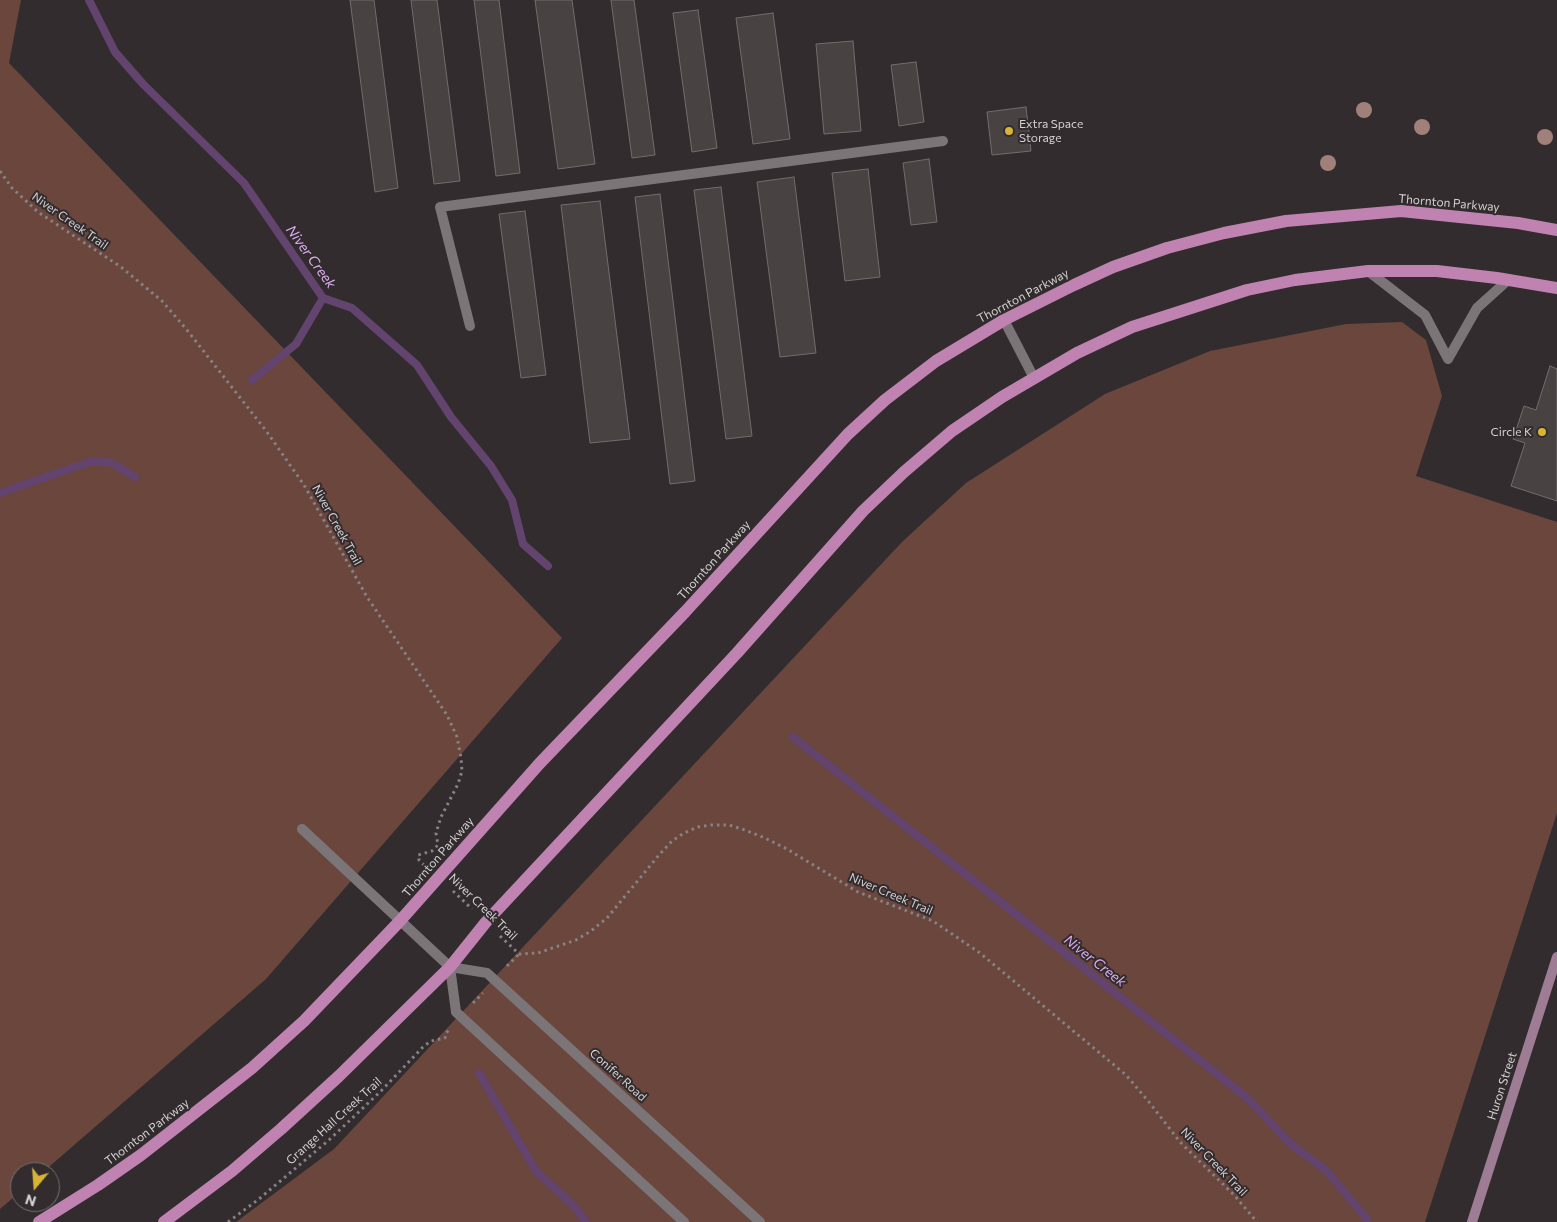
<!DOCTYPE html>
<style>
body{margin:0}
#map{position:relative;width:1557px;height:1222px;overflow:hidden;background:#322c2e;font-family:Commissioner,sans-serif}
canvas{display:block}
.north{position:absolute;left:10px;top:1162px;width:50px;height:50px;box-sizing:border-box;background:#322c2e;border:1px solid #736e6f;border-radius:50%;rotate:198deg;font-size:14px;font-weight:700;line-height:20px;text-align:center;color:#d4d0d1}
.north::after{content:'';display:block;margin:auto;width:18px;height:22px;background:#d7b434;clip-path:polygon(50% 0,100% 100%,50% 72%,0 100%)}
</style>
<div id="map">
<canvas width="1557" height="1222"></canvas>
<div class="north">N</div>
</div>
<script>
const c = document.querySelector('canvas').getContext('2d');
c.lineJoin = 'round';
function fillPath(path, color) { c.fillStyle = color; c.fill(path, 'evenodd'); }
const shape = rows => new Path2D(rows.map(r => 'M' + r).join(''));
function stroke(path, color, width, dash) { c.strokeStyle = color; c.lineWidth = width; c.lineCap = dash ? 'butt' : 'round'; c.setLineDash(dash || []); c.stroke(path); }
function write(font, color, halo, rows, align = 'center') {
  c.font = font + ' Commissioner,sans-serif'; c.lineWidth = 4; c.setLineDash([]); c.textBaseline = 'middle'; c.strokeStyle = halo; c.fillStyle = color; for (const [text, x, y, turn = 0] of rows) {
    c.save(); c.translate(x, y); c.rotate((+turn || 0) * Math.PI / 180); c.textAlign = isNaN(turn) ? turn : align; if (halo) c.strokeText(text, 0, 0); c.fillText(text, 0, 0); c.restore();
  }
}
fillPath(shape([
 [0,0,21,0,9,63,562,638,266,979,43,1172,20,1172,20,1192,0,1209],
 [1402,322,1426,340,1442,396,1416,476,1557,522,1557,813,1425,1222,236,1222,334,1149,902,542,966,483,1105,394,1210,351,1346,324]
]), '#6a463d');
stroke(shape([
 [89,0,115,52,143,84,244,183,323,298,352,308,417,365,451,417,491,466,512,500,523,544,548,566],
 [252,380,296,344,323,298],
 [0,493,92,461,112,463,135,477],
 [793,737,1246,1097,1292,1145,1326,1170,1367,1219],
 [479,1073,536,1171,574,1206,586,1222]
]), '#62446e', 8);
const building = shape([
 [350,0,374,0,398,188,375,192,350,0],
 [411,0,437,0,460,181,434,184,411,0],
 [474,0,499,0,520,173,496,176,474,0],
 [535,0,572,0,595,164,558,169,535,0],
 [611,0,634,0,655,155,632,158,611,0],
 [698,10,717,148,692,152,673,13,698,10],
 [773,13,790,139,753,144,736,18,773,13],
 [853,41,861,131,824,134,816,44,853,41],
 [916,62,924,122,899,126,891,65,916,62],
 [1026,107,1031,151,992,155,987,112,1026,107],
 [929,159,937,222,911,225,903,163,929,159],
 [868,169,880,277,845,281,832,173,868,169],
 [794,177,816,353,780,357,757,182,794,177],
 [721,187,752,436,726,439,694,190,721,187],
 [660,194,695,481,670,484,635,197,660,194],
 [600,201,630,439,590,443,561,205,600,201],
 [525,211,546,375,521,378,499,214,525,211],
 [1550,366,1557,369,1557,501,1511,486,1525,443,1513,439,1524,406,1536,410,1550,366]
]);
fillPath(building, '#494243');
stroke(building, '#746c6c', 1);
stroke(shape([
 [0,171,12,188,38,212,121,267,162,301,187,330,267,432,304,485,367,597,447,715,457,737,461,758,462,771,458,784,441,817,436,833,438,845,432,851,418,855,419,860,424,865],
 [453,891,472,909],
 [500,936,519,954,538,953,576,940,591,931,607,918,659,855,672,841,684,833,698,827,711,825,729,825,745,830,765,838,787,849,858,892,933,921,980,953,1126,1075,1149,1102,1180,1142,1234,1195,1257,1222],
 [507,966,519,954],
 [473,1003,483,993],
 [228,1222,259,1199,329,1140,381,1091,423,1047,431,1041,445,1038,446,1033,449,1030]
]), '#878284', 3, [2.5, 4]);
stroke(shape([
 [1368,271,1425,315,1448,359],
 [1004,320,1034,378],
 [470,326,440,207,943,141],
 [1448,359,1477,308,1508,280]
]), '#7c7577', 10);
stroke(shape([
 [302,829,450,967,487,973,760,1222],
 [450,967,456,1012,684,1222]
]), '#7c7577', 10);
stroke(shape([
 [1472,1222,1557,957]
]), '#9e7c94', 10);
stroke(shape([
 [39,1222,98,1185,141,1155,252,1068,304,1021,399,922,540,763,685,612,848,434,885,400,936,361,1004,320,1074,285,1113,267,1167,248,1224,233,1286,221,1401,211,1518,223,1557,230],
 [164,1222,232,1171,281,1129,339,1076,450,967,486,922,737,653,863,511,904,472,952,431,1002,397,1077,353,1132,327,1247,290,1295,280,1368,271,1437,271,1497,278,1557,288]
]), '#bf82b1', 12);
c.fillStyle = '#a08079';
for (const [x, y] of [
 [1364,110],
 [1422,127],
 [1545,137],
 [1328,163]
]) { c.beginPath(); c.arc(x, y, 8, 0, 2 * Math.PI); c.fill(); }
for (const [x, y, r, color] of [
 [1009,131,5,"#d7b434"],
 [1542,432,5,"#d7b434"]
]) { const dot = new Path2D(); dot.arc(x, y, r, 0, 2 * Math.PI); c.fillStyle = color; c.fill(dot); stroke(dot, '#322c2e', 2); }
write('12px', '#d4d0d1', '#322c2e', [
 ["Extra Space",1019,124],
 ["Storage",1019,138],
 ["Circle K",1532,432,"right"]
], 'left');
write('12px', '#d4d0d1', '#322c2e', [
 ["Thornton Parkway",1449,203,5],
 ["Niver Creek Trail",70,221,35],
 ["Thornton Parkway",1023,296,-28],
 ["Niver Creek Trail",337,525,61],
 ["Thornton Parkway",714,560,-48],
 ["Thornton Parkway",438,857,-49],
 ["Niver Creek Trail",891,894,23],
 ["Niver Creek Trail",483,907,44],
 ["Conifer Road",618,1075,42],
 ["Huron Street",1502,1086,-72],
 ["Grange Hall Creek Trail",334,1121,-42],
 ["Thornton Parkway",147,1132,-37],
 ["Niver Creek Trail",1214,1162,46]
]);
write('italic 14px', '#dbabef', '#322c2e', [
 ["Niver Creek",311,257,54],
 ["Niver Creek",1095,961,38]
]);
</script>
